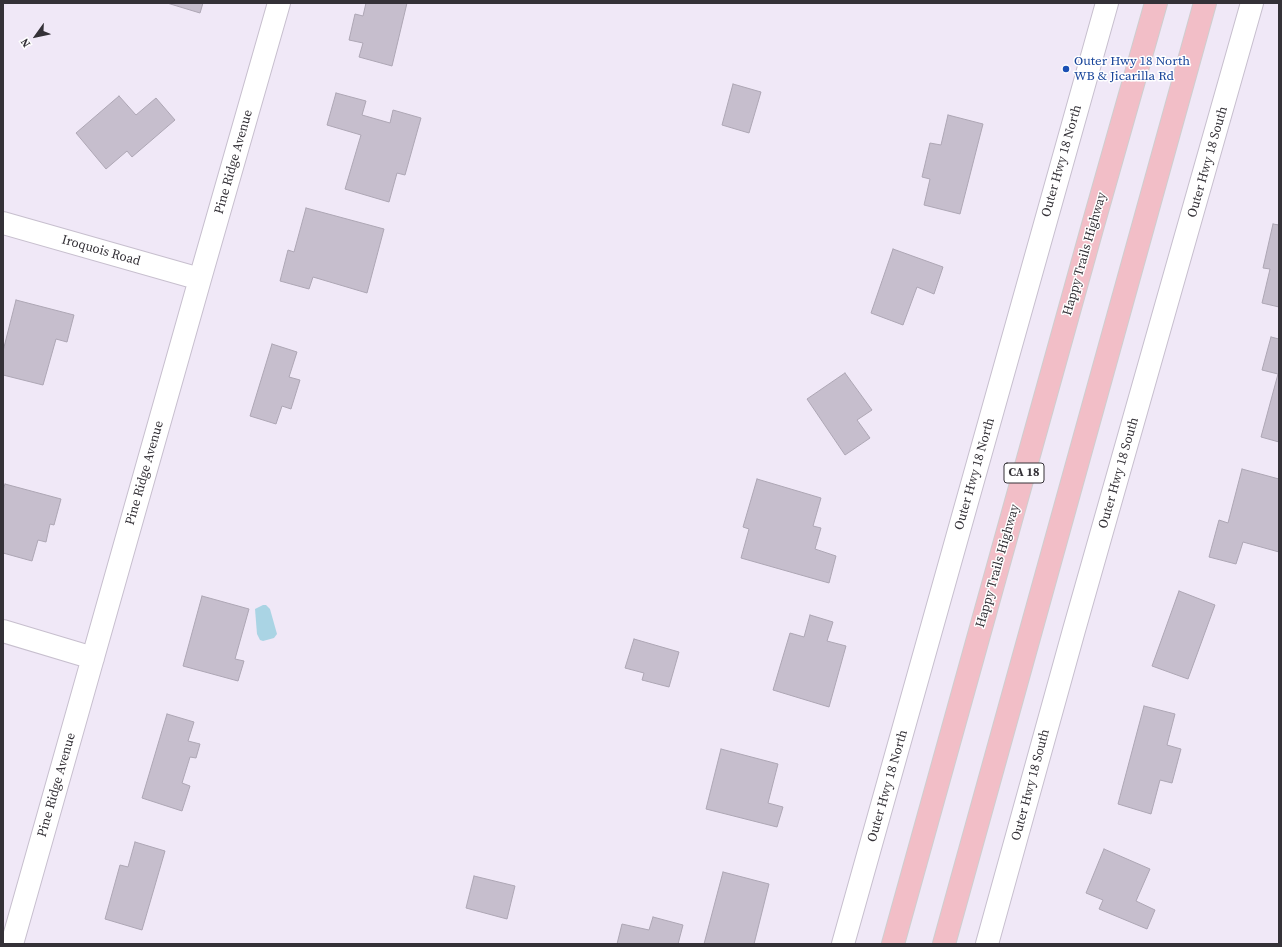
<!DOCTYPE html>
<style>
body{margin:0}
#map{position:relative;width:1282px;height:947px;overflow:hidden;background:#f0e8f7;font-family:"Source Serif 4",serif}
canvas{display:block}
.frame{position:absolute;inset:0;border:4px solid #343137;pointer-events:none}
.north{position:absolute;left:16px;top:16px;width:40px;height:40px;-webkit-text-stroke:3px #fff;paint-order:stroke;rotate:237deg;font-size:11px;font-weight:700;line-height:16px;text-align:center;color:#343137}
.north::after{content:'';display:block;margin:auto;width:14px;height:18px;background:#343137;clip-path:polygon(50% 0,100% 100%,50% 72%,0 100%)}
</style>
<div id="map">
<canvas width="1282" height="947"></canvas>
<div class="frame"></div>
<div class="north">N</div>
</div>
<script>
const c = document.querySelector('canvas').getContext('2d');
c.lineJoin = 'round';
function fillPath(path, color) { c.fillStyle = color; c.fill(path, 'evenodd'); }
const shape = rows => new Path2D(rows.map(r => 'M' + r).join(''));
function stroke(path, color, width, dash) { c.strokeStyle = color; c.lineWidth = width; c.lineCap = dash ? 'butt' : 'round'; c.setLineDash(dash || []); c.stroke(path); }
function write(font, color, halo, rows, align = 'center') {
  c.font = font + ' "Source Serif 4",serif'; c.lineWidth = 3; c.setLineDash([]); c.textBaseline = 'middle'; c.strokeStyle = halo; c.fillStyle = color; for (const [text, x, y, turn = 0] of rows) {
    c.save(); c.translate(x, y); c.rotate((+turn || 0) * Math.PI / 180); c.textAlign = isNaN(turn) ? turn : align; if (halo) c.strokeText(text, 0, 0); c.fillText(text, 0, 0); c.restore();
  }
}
fillPath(shape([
 [263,605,266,605,270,609,277,634,274,638,263,641,260,640,257,634,255,609]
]), '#aad4e4');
const building = shape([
 [167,3,203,3,200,13,167,3],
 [366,3,407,3,392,66,359,57,363,43,349,40,355,14,363,16,366,3],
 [733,84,761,92,749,133,722,125,733,84],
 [336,93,366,101,362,115,390,123,393,110,421,118,405,175,397,173,389,202,345,189,361,135,327,125,336,93],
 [119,96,136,115,156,98,175,120,132,157,127,151,106,169,76,133,119,96],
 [948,115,983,124,960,214,924,205,930,179,922,177,930,143,941,145,948,115],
 [306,208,384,229,367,293,313,277,309,289,280,281,288,250,294,252,306,208],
 [1273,224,1279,225,1279,307,1262,303,1270,269,1263,268,1273,224],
 [893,249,943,267,934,294,917,287,903,325,871,313,893,249],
 [16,300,74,315,67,342,56,339,43,385,3,375,3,351,16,300],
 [1271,337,1279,339,1279,442,1261,437,1278,374,1262,370,1271,337],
 [272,344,297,352,289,377,300,380,291,409,282,406,276,424,250,416,272,344],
 [845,373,872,410,857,420,870,438,845,455,807,399,845,373],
 [1242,469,1279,479,1279,552,1243,542,1236,564,1209,557,1219,520,1228,523,1242,469],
 [757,479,821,498,813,526,821,528,815,549,836,556,829,583,741,558,749,529,743,527,757,479],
 [5,484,61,499,54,525,50,524,46,542,38,540,32,561,3,553,3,490,5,484],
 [1179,591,1215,605,1188,679,1152,666,1179,591],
 [202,596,249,609,235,659,244,661,238,681,183,666,202,596],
 [810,615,833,622,827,641,846,646,829,707,773,690,790,633,804,637,810,615],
 [634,639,679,652,669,687,642,680,644,673,625,668,634,639],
 [1144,706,1175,714,1167,745,1181,749,1172,783,1160,780,1151,814,1118,804,1144,706],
 [167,714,194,722,188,741,200,744,196,758,190,757,182,783,190,786,182,811,142,798,167,714],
 [721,749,778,764,768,803,783,807,777,827,706,809,721,749],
 [135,842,165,851,142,930,105,919,120,865,128,867,135,842],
 [1104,849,1150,869,1136,901,1155,910,1147,929,1099,909,1103,900,1086,893,1104,849],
 [723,872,769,884,754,944,704,944,723,872],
 [474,876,515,886,507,919,466,908,474,876],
 [653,917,683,925,678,944,617,944,622,924,649,930,653,917]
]);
fillPath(building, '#c6becd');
stroke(building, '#ada6b4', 1);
const minor = shape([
 [3,223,200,279],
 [3,631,93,658],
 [12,944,200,279,279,3],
 [843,944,1107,3],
 [987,944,1074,630,1252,3]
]);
const major = shape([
 [893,944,1093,225,1156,3],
 [944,944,1205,3]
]);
stroke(minor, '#c7bfce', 24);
stroke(major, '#cececf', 24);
stroke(minor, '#fff', 22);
stroke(major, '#f2bec7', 22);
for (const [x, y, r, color] of [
 [1066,69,4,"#1a4fb4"]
]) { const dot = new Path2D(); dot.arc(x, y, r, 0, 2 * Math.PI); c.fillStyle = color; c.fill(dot); stroke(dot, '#fff', 1.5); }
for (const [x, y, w] of [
 [1024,473,40]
]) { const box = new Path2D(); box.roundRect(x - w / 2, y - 10, w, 20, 3); c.fillStyle = '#fff'; c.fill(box); stroke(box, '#343137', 1); }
write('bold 12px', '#343137', null, [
 ["CA 18",1024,473]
]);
write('13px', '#164399', '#fff', [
 ["Outer Hwy 18 North",1074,62],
 ["WB & Jicarilla Rd",1074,77]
], 'left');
write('13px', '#343137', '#fff', [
 ["Outer Hwy 18 North",1062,161,-74],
 ["Pine Ridge Avenue",234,162,-74],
 ["Outer Hwy 18 South",1208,162,-74],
 ["Iroquois Road",101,251,16],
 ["Happy Trails Highway",1085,254,-74],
 ["Pine Ridge Avenue",145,473,-74],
 ["Outer Hwy 18 South",1119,473,-74],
 ["Outer Hwy 18 North",975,474,-74],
 ["Happy Trails Highway",998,566,-74],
 ["Pine Ridge Avenue",57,785,-74],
 ["Outer Hwy 18 South",1031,785,-75],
 ["Outer Hwy 18 North",888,786,-74]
]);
</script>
